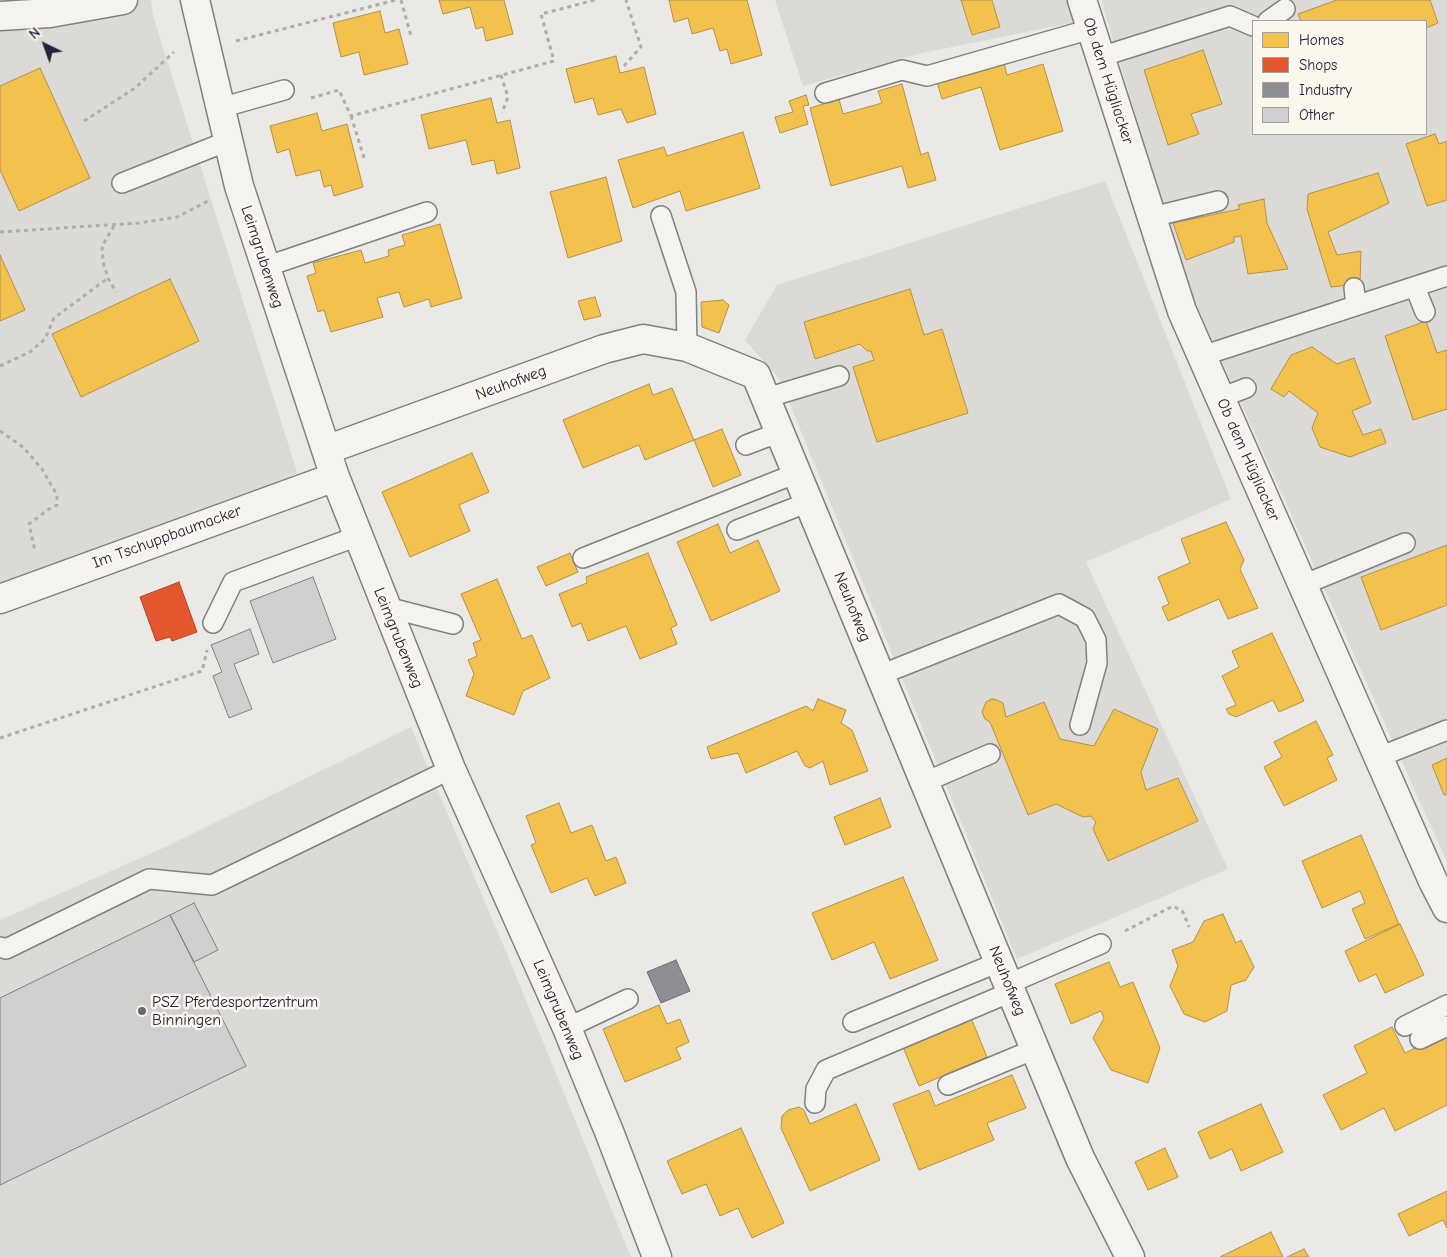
<!DOCTYPE html>
<meta charset="utf-8">
<style>
body{margin:0}
#map{position:relative;width:1447px;height:1257px;overflow:hidden;background:#ebe9e5;font-family:"Comic Neue",sans-serif}
canvas{display:block}
.legend{position:absolute;left:1252px;top:20px;width:175px;height:115px;box-sizing:border-box;background:#fbf7ec;border:1px solid #a4a2a5;margin:0;padding:6px 9px;list-style:none;font-size:15px;color:#22223b}
.legend li{display:flex;align-items:center;gap:10px;height:25px}
.legend b{width:25px;border:1px solid #a4a2a5}
.north{position:absolute;left:20px;top:20px;width:50px;height:50px;-webkit-text-stroke:4px #fbf7ec;paint-order:stroke;rotate:318deg;font-size:14px;font-weight:700;line-height:20px;text-align:center;color:#22223b}
.north::after{content:'';display:block;margin:auto;width:18px;height:22px;background:#22223b;clip-path:polygon(50% 0,100% 100%,50% 72%,0 100%)}
</style>
<div id="map">
<canvas width="1447" height="1257"></canvas>
<ul class="legend">
<li><b style="height:14px;background:#f2c14e"></b>Homes</li>
<li><b style="height:14px;background:#e4572e"></b>Shops</li>
<li><b style="height:14px;background:#8d8d92"></b>Industry</li>
<li><b style="height:14px;background:#d1cfcd"></b>Other</li>
</ul>
<div class="north">N</div>
</div>
<script>
const c = document.querySelector('canvas').getContext('2d');
c.lineJoin = 'round';
function fillPath(path, color) { c.fillStyle = color; c.fill(path, 'evenodd'); }
const shape = rows => new Path2D(rows.map(r => 'M' + r).join(''));
function stroke(path, color, width, dash) { c.strokeStyle = color; c.lineWidth = width; c.lineCap = dash ? 'butt' : 'round'; c.setLineDash(dash || []); c.stroke(path); }
function write(font, color, halo, rows, align = 'center') {
  c.font = font + ' "Comic Neue",sans-serif'; c.lineWidth = 5; c.setLineDash([]); c.textBaseline = 'middle'; c.strokeStyle = halo; c.fillStyle = color; for (const [text, x, y, turn = 0] of rows) {
    c.save(); c.translate(x, y); c.rotate((+turn || 0) * Math.PI / 180); c.textAlign = isNaN(turn) ? turn : align; if (halo) c.strokeText(text, 0, 0); c.fillText(text, 0, 0); c.restore();
  }
}
fillPath(shape([
 [0,0,151,0,153,16,297,472,287,482,0,587],
 [775,0,1069,0,1076,22,922,53,803,86],
 [1101,0,1447,0,1447,862,1251,425,1189,293],
 [1253,21,1426,21,1426,134,1253,134],
 [1105,181,1231,499,1086,562,1228,869,1017,959,780,380,745,340,777,285],
 [411,727,512,966,631,1257,0,1257,0,920,163,848]
]), '#dcdad6');
const homes = shape([
 [439,0,504,0,513,34,486,41,483,27,476,29,470,7,443,14,439,0],
 [669,0,747,0,762,55,731,64,727,49,720,51,713,28,692,34,688,18,674,22,669,0],
 [961,0,992,0,1000,27,972,35,961,0],
 [1337,0,1430,0,1438,23,1426,28,1426,21,1301,21,1298,14,1337,0],
 [380,11,385,33,399,29,408,64,364,75,359,52,341,57,333,23,380,11],
 [1203,50,1222,104,1191,114,1199,134,1168,145,1144,70,1203,50],
 [616,56,620,73,644,67,656,114,627,123,621,109,598,115,593,98,575,103,566,69,616,56],
 [1004,63,1007,75,1043,64,1063,131,1000,150,981,87,942,99,937,82,1004,63],
 [40,68,90,178,19,211,0,170,0,86,40,68],
 [902,84,921,155,928,152,936,180,908,188,902,166,831,186,810,108,839,99,843,114,882,103,878,91,902,84],
 [806,95,809,105,803,106,808,124,780,133,775,117,793,112,789,101,806,95],
 [491,98,497,123,510,120,520,168,497,174,494,160,472,165,466,140,429,149,421,115,491,98],
 [317,113,322,131,347,124,363,187,334,196,331,185,324,187,320,170,296,176,289,149,277,153,270,126,317,113],
 [743,132,760,188,686,211,680,191,633,208,618,160,664,147,667,156,743,132],
 [1435,134,1439,144,1447,141,1447,200,1427,206,1406,144,1435,134],
 [1378,173,1389,203,1328,232,1337,255,1361,251,1360,284,1331,287,1307,209,1308,194,1378,173],
 [606,177,622,241,568,258,550,192,606,177],
 [1264,199,1267,223,1288,269,1248,274,1241,236,1234,237,1234,242,1186,260,1173,223,1240,209,1238,205,1264,199],
 [440,224,462,298,431,307,429,299,404,307,399,292,377,298,383,317,331,332,324,310,318,312,307,276,316,273,313,263,361,250,365,263,389,256,388,250,405,245,402,235,440,224],
 [0,255,25,310,0,321,0,255],
 [170,279,199,341,81,397,52,334,170,279],
 [910,289,924,335,942,329,968,413,877,442,853,367,874,360,871,351,867,351,860,344,815,359,804,322,910,289],
 [595,297,601,316,584,320,578,301,595,297],
 [723,300,729,305,719,333,702,327,701,302,723,300],
 [1426,321,1437,353,1447,350,1447,409,1413,420,1385,336,1426,321],
 [1312,347,1337,364,1354,358,1371,403,1352,411,1363,435,1381,429,1386,443,1350,457,1320,447,1312,428,1318,413,1289,391,1284,397,1271,389,1291,355,1312,347],
 [649,384,653,395,672,388,694,440,645,460,639,445,583,468,563,420,649,384],
 [722,429,741,475,713,487,694,440,722,429],
 [472,453,489,492,459,505,470,531,410,557,382,492,472,453],
 [1226,522,1244,560,1240,569,1258,608,1228,619,1219,599,1168,621,1162,607,1169,604,1158,577,1190,563,1181,539,1226,522],
 [718,524,730,553,758,540,780,591,711,621,677,542,718,524],
 [1447,545,1447,605,1381,630,1361,577,1447,545],
 [570,553,578,572,546,586,537,567,570,553],
 [648,553,677,625,671,628,677,644,640,659,626,626,588,641,581,623,572,627,559,594,587,583,586,577,648,553],
 [497,579,522,639,532,635,550,678,523,691,514,715,466,696,474,674,468,660,477,656,473,643,481,640,461,594,497,579],
 [1272,633,1304,701,1279,712,1273,700,1236,717,1229,714,1226,709,1236,705,1222,676,1239,667,1232,651,1272,633],
 [818,699,846,710,841,723,852,730,868,771,830,785,823,761,810,768,805,766,797,751,746,773,738,753,711,759,707,747,806,706,813,711,818,699],
 [992,699,997,700,1003,703,1006,717,1044,702,1060,739,1094,746,1114,709,1158,729,1141,772,1146,790,1178,778,1198,821,1108,861,1093,829,1096,822,1091,816,1083,817,1056,804,1028,815,990,722,985,719,982,712,986,702,992,699],
 [1316,721,1333,755,1327,758,1337,780,1284,806,1264,767,1282,757,1274,742,1316,721],
 [1447,758,1447,794,1444,795,1432,765,1447,758],
 [880,798,891,827,845,845,834,817,880,798],
 [559,803,571,833,592,825,606,861,616,857,626,883,595,896,587,878,551,893,531,845,536,843,526,816,559,803],
 [1361,835,1399,924,1365,939,1352,909,1365,903,1360,891,1322,908,1302,861,1361,835],
 [903,877,938,960,890,979,874,942,832,960,812,913,903,877],
 [1223,914,1236,943,1241,940,1254,967,1246,980,1231,985,1227,1011,1205,1022,1184,1014,1170,986,1178,966,1172,950,1193,942,1204,921,1223,914],
 [1400,924,1424,975,1385,993,1376,974,1359,982,1345,951,1400,924],
 [1109,962,1120,987,1133,982,1160,1048,1148,1083,1111,1070,1093,1038,1104,1018,1101,1011,1071,1024,1055,984,1109,962],
 [659,1005,667,1024,680,1019,689,1042,676,1048,681,1059,625,1082,603,1029,659,1005],
 [971,1018,987,1057,919,1086,903,1047,971,1018],
 [1392,1027,1405,1053,1444,1033,1447,1039,1447,1105,1395,1131,1384,1108,1341,1130,1323,1095,1367,1073,1354,1046,1392,1027],
 [1012,1075,1026,1108,987,1123,994,1140,919,1170,893,1104,929,1090,935,1106,1012,1075],
 [856,1104,880,1160,810,1191,781,1128,782,1116,788,1110,799,1107,804,1110,810,1124,856,1104],
 [1261,1104,1283,1152,1241,1171,1232,1149,1210,1159,1198,1132,1261,1104],
 [741,1128,784,1223,752,1238,738,1208,720,1216,706,1184,682,1194,667,1161,741,1128],
 [1165,1148,1178,1177,1148,1190,1135,1162,1165,1148],
 [1447,1191,1447,1228,1443,1220,1409,1236,1398,1214,1447,1191],
 [1271,1232,1283,1257,1220,1257,1271,1232],
 [1304,1249,1309,1257,1287,1257,1304,1249]
]);
fillPath(homes, '#f2c14e');
stroke(homes, '#b49148', 1);
const shops = shape([
 [179,582,197,632,172,641,170,637,156,641,140,597,179,582]
]);
fillPath(shops, '#e4572e');
stroke(shops, '#aa4732', 1);
const industry = shape([
 [676,960,690,991,661,1003,647,972,676,960]
]);
fillPath(industry, '#8d8d92');
stroke(industry, '#6d6d78', 1);
const building = shape([
 [313,577,336,639,273,663,250,601,313,577],
 [250,629,259,654,234,664,252,709,229,718,213,676,222,672,211,645,250,629],
 [194,903,218,950,194,962,170,915,194,903],
 [170,915,246,1066,0,1185,0,998,170,915]
]);
fillPath(building, '#d1cfcd');
stroke(building, '#818083', 1);
const service = shape([
 [1268,21,1285,9],
 [1100,57,1230,16,1253,26],
 [825,93,902,70,927,76,1091,29],
 [220,108,284,90],
 [122,183,228,141],
 [661,216,686,292,687,347],
 [1152,217,1218,201],
 [265,267,427,212],
 [1415,287,1425,312],
 [1354,288,1356,306],
 [1202,356,1447,276],
 [766,398,839,376],
 [1220,398,1246,388],
 [746,445,780,432],
 [737,530,809,502],
 [583,558,797,473],
 [1303,585,1405,543],
 [386,607,453,624],
 [213,623,233,582,358,536],
 [880,675,1059,604,1085,618,1096,640,1097,663,1080,725],
 [1379,757,1447,730],
 [925,782,990,754],
 [0,947,6,949,149,879,212,885,451,769],
 [1008,984,1101,944],
 [853,1022,999,962],
 [1405,1026,1447,1005],
 [567,1028,628,999],
 [1420,1039,1447,1026],
 [948,1085,1035,1049],
 [815,1103,816,1089,826,1070,1011,992]
]);
const minor = shape([
 [195,0,239,186,335,477,451,769,567,1028,610,1134,657,1257],
 [1082,0,1182,311,1433,881,1447,908],
 [0,16,50,13,123,0],
 [326,450,604,349,643,339,687,347,756,375,1080,1158,1130,1257],
 [0,599,335,477]
]);
stroke(service, '#818083', 22);
stroke(minor, '#818083', 31);
stroke(shape([
 [401,0,411,36],
 [236,41,396,0],
 [624,66,641,47,626,0],
 [501,75,508,97,502,113],
 [311,98,339,90,351,116,554,61,541,14,595,0],
 [351,116,365,161],
 [84,121,135,88,174,52],
 [114,226,102,246,103,262,108,278,116,292],
 [0,232,139,223,177,217,210,200],
 [0,366,30,352,45,339,54,318,108,278],
 [0,431,23,447,42,469,57,495,57,505,49,509,29,524,35,551],
 [0,738,202,671,207,650],
 [1125,931,1173,906,1183,912,1189,927]
]), '#afaeae', 3, [4, 4]);
stroke(service, '#f4f3ef', 19);
stroke(minor, '#f4f3ef', 28);
for (const [x, y, r, color] of [
 [142,1011,5,"#686876"]
]) { const dot = new Path2D(); dot.arc(x, y, r, 0, 2 * Math.PI); c.fillStyle = color; c.fill(dot); stroke(dot, '#fbf7ec', 2); }
write('16px', '#22223b', '#fbf7ec', [
 ["Ob dem Hügliacker",1108,81,72],
 ["Leimgrubenweg",262,257,72],
 ["Neuhofweg",511,383,-20],
 ["Ob dem Hügliacker",1248,460,66],
 ["Im Tschuppbaumacker",167,537,-20],
 ["Neuhofweg",852,607,68],
 ["Leimgrubenweg",398,638,68],
 ["Neuhofweg",1007,981,68],
 ["Leimgrubenweg",558,1010,67]
]);
write('16px', '#22223b', '#fbf7ec', [
 ["PSZ Pferdesportzentrum",152,1002],
 ["Binningen",152,1020]
], 'left');
</script>
